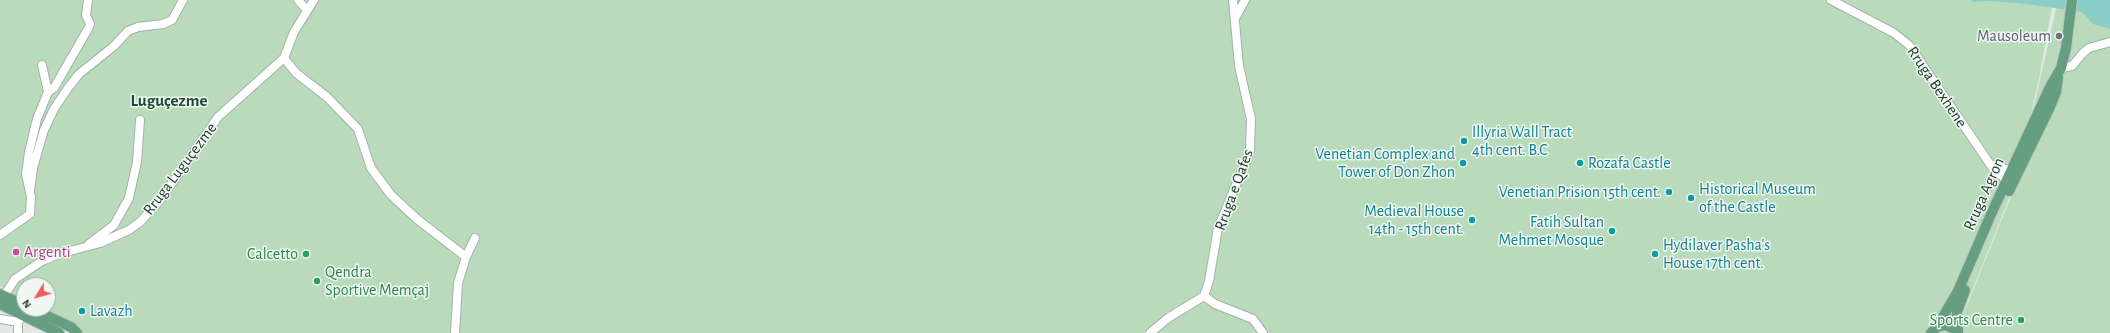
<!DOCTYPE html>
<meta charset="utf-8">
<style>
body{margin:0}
#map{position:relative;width:2110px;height:333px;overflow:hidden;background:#e0eae3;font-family:"Alegreya Sans",sans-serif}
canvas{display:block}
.north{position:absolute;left:16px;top:277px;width:40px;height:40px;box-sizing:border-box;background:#f0f7f2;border:1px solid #9eaba3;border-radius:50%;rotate:233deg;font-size:11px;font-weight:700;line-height:16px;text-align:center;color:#223a2d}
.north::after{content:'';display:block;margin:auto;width:14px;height:18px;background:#ec5d5d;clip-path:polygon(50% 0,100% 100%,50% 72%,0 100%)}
</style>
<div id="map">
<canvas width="2110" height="333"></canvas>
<div class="north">N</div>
</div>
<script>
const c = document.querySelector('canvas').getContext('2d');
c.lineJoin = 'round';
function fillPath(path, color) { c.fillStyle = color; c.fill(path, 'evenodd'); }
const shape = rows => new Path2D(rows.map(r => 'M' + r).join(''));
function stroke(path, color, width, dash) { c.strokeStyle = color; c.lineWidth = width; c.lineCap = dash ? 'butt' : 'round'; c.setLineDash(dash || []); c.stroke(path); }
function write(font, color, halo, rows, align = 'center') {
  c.font = font + ' "Alegreya Sans",sans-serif'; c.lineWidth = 3; c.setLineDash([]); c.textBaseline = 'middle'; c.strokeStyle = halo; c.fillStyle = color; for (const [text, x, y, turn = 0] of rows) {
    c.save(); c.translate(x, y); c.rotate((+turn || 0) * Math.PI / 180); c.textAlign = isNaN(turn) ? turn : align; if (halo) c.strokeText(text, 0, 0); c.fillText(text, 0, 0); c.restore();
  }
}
fillPath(shape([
 [0,0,2049,0,2053,2,2039,79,2016,181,1959,323,1950,332,1959,325,2017,182,2058,0,2110,0,2110,333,71,333,35,309,48,309,48,285,24,285,24,302,0,286]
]), '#badbbb');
fillPath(shape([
 [1970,0,2110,0,2110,29,2093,24,2082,12,2019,3,1989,1,1974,2]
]), '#8acec8');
const minor = shape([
 [298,0,307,10],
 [1831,0,1894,33,1909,45,1994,170,2011,183],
 [1236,17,1245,0],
 [284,58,296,73,327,97,358,129,371,168,391,195,417,219,466,257],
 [284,58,294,32,314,0],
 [42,65,48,92],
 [2061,68,2072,66,2083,53,2089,48,2110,42],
 [1990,164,2015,172],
 [30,190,33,168,44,130,54,109,68,88,79,74,114,46,128,31,138,27,163,24,172,20,183,0],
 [0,235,30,214,31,197,26,174,29,152,37,119,48,92,54,88,89,27,90,24,86,15,88,0],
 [89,244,114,225,129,198,137,162,140,120],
 [4,296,15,279,42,261,59,254,100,243,129,230,140,222,161,199,218,117,284,58],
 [1204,296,1215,304,1253,319,1263,333],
 [0,319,18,322],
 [18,333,18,322,22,315],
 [455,333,458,283,466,257,475,238],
 [1150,333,1168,318,1204,296,1209,281,1218,228,1250,151,1251,119,1239,66,1233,0]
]);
const major = shape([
 [2009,191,2050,107,2056,92,2058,78],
 [0,294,24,305],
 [0,304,59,333],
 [32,309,71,327,77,333],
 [1937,327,1958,291,1992,212,2050,87,2061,68,2066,48,2072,0],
 [1931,333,1937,327,1945,325,1953,328,1957,333],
 [1958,333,1957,312,1965,290]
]);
stroke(minor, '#a3b2a9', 10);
stroke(major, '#bdc4c0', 12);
stroke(minor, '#fff', 8);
stroke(major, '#669e82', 10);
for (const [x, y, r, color] of [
 [2059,36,4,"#6b7280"],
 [1464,141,4,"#0f9aa8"],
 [1463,163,4,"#0f9aa8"],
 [1580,163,4,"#0f9aa8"],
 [1669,192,4,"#0f9aa8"],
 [1691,198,4,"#0f9aa8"],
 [1472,220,4,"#0f9aa8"],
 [1612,231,4,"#0f9aa8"],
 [16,252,4,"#d1479c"],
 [306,254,4,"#2e9e5b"],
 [1655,254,4,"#0f9aa8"],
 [317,281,4,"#2e9e5b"],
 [82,311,4,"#0f9aa8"],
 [2021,320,4,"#2e9e5b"]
]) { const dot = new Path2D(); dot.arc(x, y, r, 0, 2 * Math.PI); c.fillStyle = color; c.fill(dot); stroke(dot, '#f0f7f2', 1.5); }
write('16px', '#5b616d', '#f0f7f2', [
 ["Mausoleum",2051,36]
], 'right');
write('16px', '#223a2d', '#f0f7f2', [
 ["Rruga Bexhene",1937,87,56],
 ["Rruga Luguçezme",180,169,-53],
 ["Rruga e Qafes",1234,190,-70],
 ["Rruga Agron",1984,194,-66]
]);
write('16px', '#0d838f', '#f0f7f2', [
 ["Illyria Wall Tract",1472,132],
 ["4th cent. B.C",1472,150],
 ["Venetian Complex and",1455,154,"right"],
 ["Tower of Don Zhon",1455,172,"right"],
 ["Rozafa Castle",1588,163],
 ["Historical Museum",1699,189],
 ["of the Castle",1699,207],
 ["Venetian Prision 15th cent.",1661,192,"right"],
 ["Medieval House",1464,211,"right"],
 ["14th - 15th cent.",1464,229,"right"],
 ["Fatih Sultan",1604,222,"right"],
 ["Mehmet Mosque",1604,240,"right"],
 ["Hydilaver Pasha's",1663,245],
 ["House 17th cent.",1663,263],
 ["Lavazh",90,311]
], 'left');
write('16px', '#b23c85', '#f0f7f2', [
 ["Argenti",24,252]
], 'left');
write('16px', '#27864d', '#f0f7f2', [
 ["Calcetto",298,254],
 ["Qendra",325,272,"left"],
 ["Sportive Memçaj",325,290,"left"],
 ["Sports Centre",2013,320]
], 'right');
write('bold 17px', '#1f4b35', '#f0f7f2', [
 ["Luguçezme",169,101]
]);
</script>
